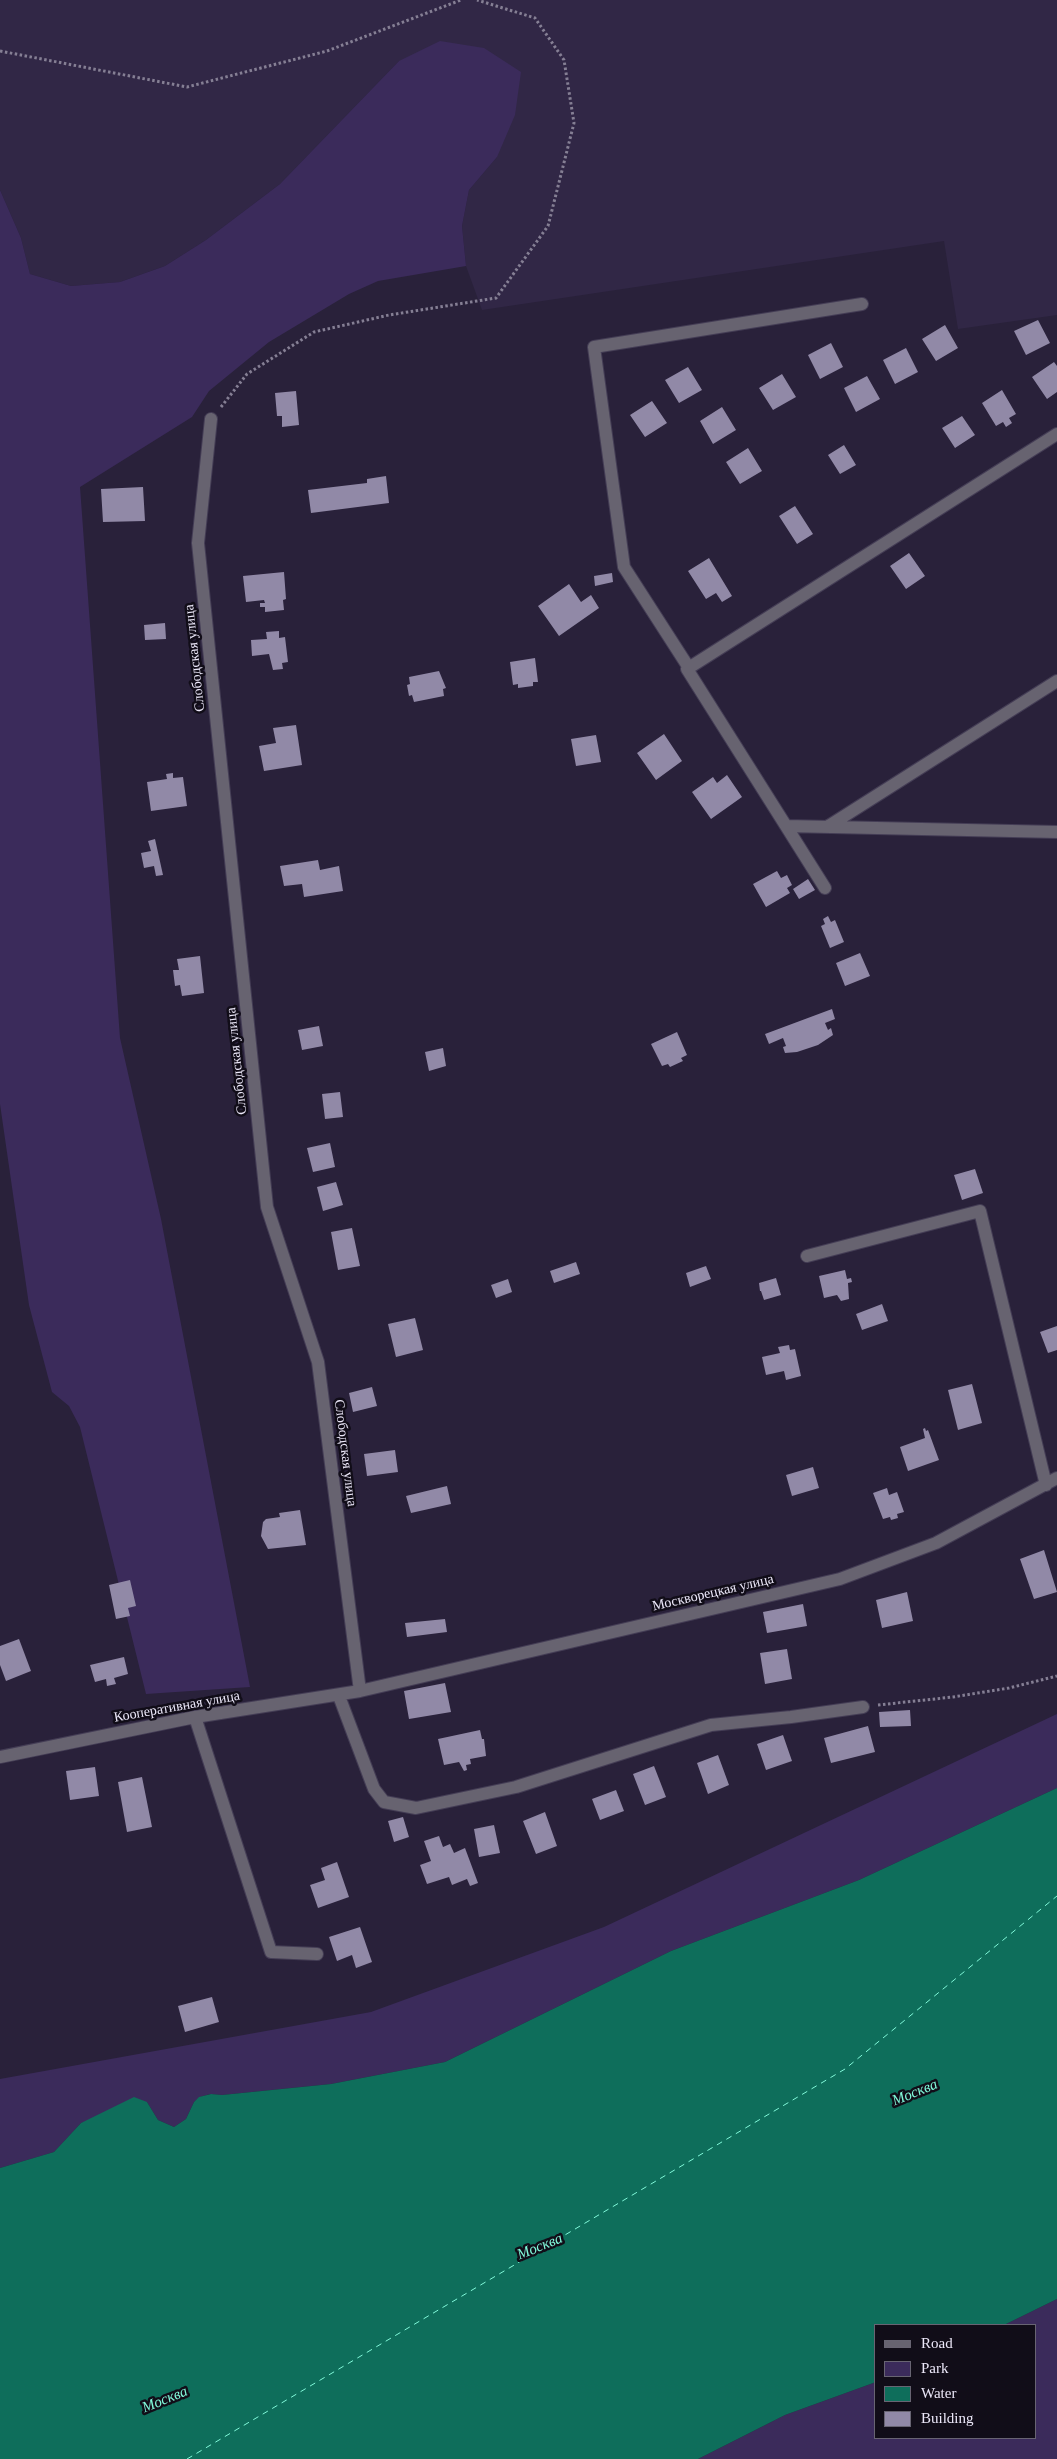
<!DOCTYPE html>
<meta charset="utf-8">
<style>
body{margin:0}
#map{position:relative;width:1057px;height:2459px;overflow:hidden;background:#29213a;font-family:Georgia,serif}
canvas{display:block}
.legend{position:absolute;left:874px;top:2324px;width:162px;height:115px;box-sizing:border-box;background:#110d18;border:1px solid #686472;margin:0;padding:6px 9px;list-style:none;font-size:15px;color:#ebe7f8}
.legend li{display:flex;align-items:center;gap:10px;height:25px}
.legend b{width:25px;border:1px solid #686472}
</style>
<div id="map">
<canvas width="1057" height="2459"></canvas>
<ul class="legend">
<li><b style="height:6px;background:#676370"></b>Road</li>
<li><b style="height:14px;background:#3b2b5b"></b>Park</li>
<li><b style="height:14px;background:#0e6e5b"></b>Water</li>
<li><b style="height:14px;background:#9189a7"></b>Building</li>
</ul>
</div>
<script>
const c = document.querySelector('canvas').getContext('2d');
c.lineJoin = 'round';
function fillPath(path, color) { c.fillStyle = color; c.fill(path, 'evenodd'); }
const shape = rows => new Path2D(rows.map(r => 'M' + r).join(''));
function stroke(path, color, width, dash) { c.strokeStyle = color; c.lineWidth = width; c.lineCap = dash ? 'butt' : 'round'; c.setLineDash(dash || []); c.stroke(path); }
function write(font, color, halo, rows, align = 'center') {
  c.font = font + ' Georgia,serif'; c.lineWidth = 5; c.setLineDash([]); c.textBaseline = 'middle'; c.strokeStyle = halo; c.fillStyle = color; for (const [text, x, y, turn = 0] of rows) {
    c.save(); c.translate(x, y); c.rotate((+turn || 0) * Math.PI / 180); c.textAlign = isNaN(turn) ? turn : align; if (halo) c.strokeText(text, 0, 0); c.fillText(text, 0, 0); c.restore();
  }
}
fillPath(shape([
 [0,0,1057,0,1057,315,958,329,944,241,482,310,466,266,462,226,469,190,497,157,399,61,280,184,206,240,165,266,120,282,71,286,30,274,21,238,0,190]
]), '#312746');
fillPath(shape([
 [440,41,484,48,521,72,515,115,497,157,469,190,462,226,466,266,378,281,349,294,269,342,209,391,192,417,80,487,120,1038,161,1219,250,1687,146,1694,80,1427,69,1406,52,1392,29,1305,0,1104,0,190,21,238,30,274,71,286,120,282,165,266,206,240,280,184,399,61],
 [1057,1714,1057,1788,859,1880,671,1951,445,2062,331,2084,222,2095,210,2094,200,2097,194,2102,186,2119,174,2127,158,2120,147,2102,81,2123,54,2152,0,2168,0,2079,371,2012,604,1927],
 [1057,2299,1057,2459,698,2459,785,2415,876,2382,876,2438,1036,2438,1036,2325,1004,2325]
]), '#3b2b5b');
fillPath(shape([
 [1057,1788,1057,2299,1004,2325,876,2325,876,2382,785,2415,698,2459,0,2459,0,2168,54,2152,81,2123,134,2097,147,2102,158,2120,174,2127,186,2119,194,2102,199,2097,211,2094,222,2095,331,2084,445,2062,671,1951,859,1880]
]), '#0e6e5b');
stroke(shape([
 [187,2459,845,2069,1057,1896]
]), '#81f9da', 1, [6, 5]);
fillPath(shape([
 [1038,320,1050,343,1026,355,1014,331],
 [945,325,958,348,936,361,922,339],
 [831,343,843,367,820,379,808,355],
 [906,348,918,372,895,384,883,360],
 [1054,362,1057,366,1057,392,1047,399,1032,377],
 [688,367,702,390,679,403,665,380],
 [782,374,796,397,773,410,759,388],
 [867,376,880,399,856,412,844,388],
 [1002,390,1016,414,1009,418,1012,423,1006,427,1003,422,996,426,982,403],
 [296,391,299,425,282,427,282,416,277,416,275,393],
 [652,401,667,423,645,437,630,415],
 [722,407,736,430,713,444,700,421],
 [962,416,975,435,955,448,942,428],
 [844,445,856,465,840,474,828,455],
 [748,448,762,471,740,484,726,462],
 [386,476,389,503,311,513,308,490,367,483,367,479],
 [143,487,145,521,103,522,101,489],
 [795,506,813,534,797,544,779,516],
 [909,553,925,576,906,589,890,566],
 [709,558,732,596,722,602,716,593,706,599,688,571],
 [284,572,286,599,283,600,284,610,265,612,265,607,260,607,260,603,265,603,264,600,246,602,243,576],
 [612,573,613,582,595,586,594,576],
 [569,584,581,602,591,595,599,608,559,636,538,606],
 [165,623,166,639,145,640,144,625],
 [279,631,279,638,285,637,288,662,282,663,283,669,273,670,269,654,252,656,251,640,267,639,266,632],
 [535,658,538,682,533,682,533,686,518,688,518,684,513,685,510,662],
 [439,671,446,688,443,689,444,696,414,702,412,695,409,696,407,685,410,684,409,677],
 [296,725,302,765,264,771,259,746,276,743,273,728],
 [664,734,682,761,656,780,637,753],
 [596,735,601,762,576,766,571,739],
 [173,773,173,778,183,777,187,806,151,811,147,782,167,779,166,774],
 [727,775,742,797,711,819,692,792,713,777,717,783],
 [155,839,163,875,156,876,154,866,144,868,141,853,151,851,148,841],
 [318,860,320,870,339,866,343,891,304,897,302,884,284,886,280,866],
 [777,871,781,878,787,875,792,885,787,888,790,893,766,907,753,884],
 [808,879,815,890,799,899,793,889],
 [828,916,831,922,835,920,844,942,830,948,821,926,825,924,823,919],
 [860,953,870,976,845,986,836,963],
 [200,956,204,993,182,996,180,985,175,986,173,970,179,970,177,959],
 [832,1009,835,1019,825,1023,828,1030,831,1028,833,1035,818,1045,797,1052,785,1053,783,1047,786,1046,783,1038,769,1044,765,1034],
 [319,1026,323,1046,302,1050,298,1030],
 [677,1032,687,1055,681,1058,683,1061,670,1067,668,1064,662,1066,651,1044],
 [443,1048,446,1066,429,1071,425,1052],
 [340,1092,343,1117,325,1119,322,1094],
 [330,1143,335,1167,313,1172,307,1148],
 [975,1169,983,1193,962,1200,954,1175],
 [336,1182,343,1205,323,1211,317,1187],
 [352,1228,360,1266,338,1270,331,1232],
 [576,1262,580,1274,554,1283,550,1271],
 [706,1266,711,1279,690,1287,686,1273],
 [845,1270,847,1279,851,1278,852,1282,848,1283,849,1299,841,1301,837,1295,824,1298,819,1276],
 [776,1278,781,1295,764,1300,761,1291,760,1291,759,1283],
 [508,1279,512,1292,496,1298,491,1285],
 [882,1304,888,1321,862,1330,856,1314],
 [415,1318,423,1350,396,1357,388,1324],
 [1057,1326,1057,1350,1048,1353,1040,1332],
 [789,1345,790,1350,795,1349,801,1376,786,1380,784,1371,766,1375,762,1357,780,1353,778,1347],
 [972,1384,982,1423,958,1430,948,1390],
 [372,1387,377,1406,353,1412,349,1393],
 [925,1428,926,1431,928,1430,939,1460,908,1471,900,1447,925,1438,923,1429],
 [395,1450,398,1472,367,1476,364,1454],
 [813,1467,819,1488,792,1496,786,1475],
 [447,1486,451,1504,411,1513,406,1496],
 [887,1488,889,1495,897,1492,904,1512,897,1514,898,1518,891,1520,890,1517,883,1519,873,1493],
 [300,1510,306,1545,268,1549,261,1536,263,1522,266,1519,280,1517,279,1513],
 [1044,1550,1057,1592,1034,1599,1020,1559],
 [130,1580,136,1606,128,1608,130,1616,116,1619,109,1585],
 [907,1592,913,1621,882,1628,876,1600],
 [803,1604,807,1626,767,1633,763,1612],
 [445,1619,447,1632,407,1637,405,1623],
 [19,1639,31,1671,6,1681,0,1665,0,1646],
 [787,1649,792,1679,765,1684,760,1653],
 [124,1657,128,1674,114,1678,116,1684,107,1686,106,1679,95,1682,90,1665],
 [445,1683,451,1712,409,1719,404,1691],
 [910,1710,911,1726,880,1727,879,1712],
 [868,1726,875,1752,831,1763,824,1738],
 [480,1730,482,1739,484,1739,486,1756,470,1759,471,1764,466,1765,467,1770,464,1771,459,1762,444,1765,438,1739],
 [783,1735,792,1761,766,1770,757,1744],
 [718,1755,729,1785,708,1794,697,1763],
 [654,1766,666,1797,645,1805,633,1774],
 [95,1767,99,1796,70,1800,66,1771],
 [142,1777,152,1827,127,1832,118,1782],
 [616,1790,624,1811,600,1820,592,1799],
 [545,1812,557,1846,536,1854,523,1821],
 [403,1817,409,1837,394,1842,388,1821],
 [494,1825,500,1853,479,1857,474,1829],
 [439,1836,443,1847,450,1844,454,1853,465,1848,478,1883,470,1886,467,1879,452,1885,449,1877,427,1884,420,1865,431,1861,424,1841],
 [337,1862,349,1897,318,1908,310,1885,325,1880,321,1868],
 [360,1927,372,1962,356,1968,352,1955,337,1961,329,1937],
 [212,1997,219,2022,185,2032,178,2006]
]), '#9189a7');
const minor = shape([
 [211,419,198,543,267,1207,318,1362,360,1691],
 [689,668,624,567,594,347,862,304],
 [786,826,687,669,1057,434],
 [827,827,1057,681],
 [825,888,786,826,1057,832],
 [807,1256,980,1211,1046,1485],
 [339,1696,374,1789,384,1802,416,1808,516,1787,711,1725,791,1717,863,1707],
 [195,1717,271,1952,317,1954],
 [0,1757,195,1717,360,1691,840,1579,936,1543,1057,1478]
]);
stroke(minor, '#443d55', 14);
stroke(shape([
 [0,51,187,87,327,51,461,0],
 [221,407,247,374,314,332,389,315,496,298,548,226,574,123,564,60,535,18,477,0],
 [878,1705,953,1697,1009,1688,1057,1676]
]), '#857f94', 3, [2.5, 2.5]);
stroke(minor, '#676370', 12);
write('14px', '#ebe7f8', '#110d18', [
 ["Слободская улица",195,658,-96],
 ["Слободская улица",237,1061,-96],
 ["Слободская улица",345,1453,83],
 ["Москворецкая улица",713,1593,-13],
 ["Кооперативная улица",177,1707,-10]
]);
write('italic 15px', '#81f9da', '#110d18', [
 ["Москва",915,2093,-22],
 ["Москва",540,2247,-22],
 ["Москва",165,2400,-22]
]);
</script>
